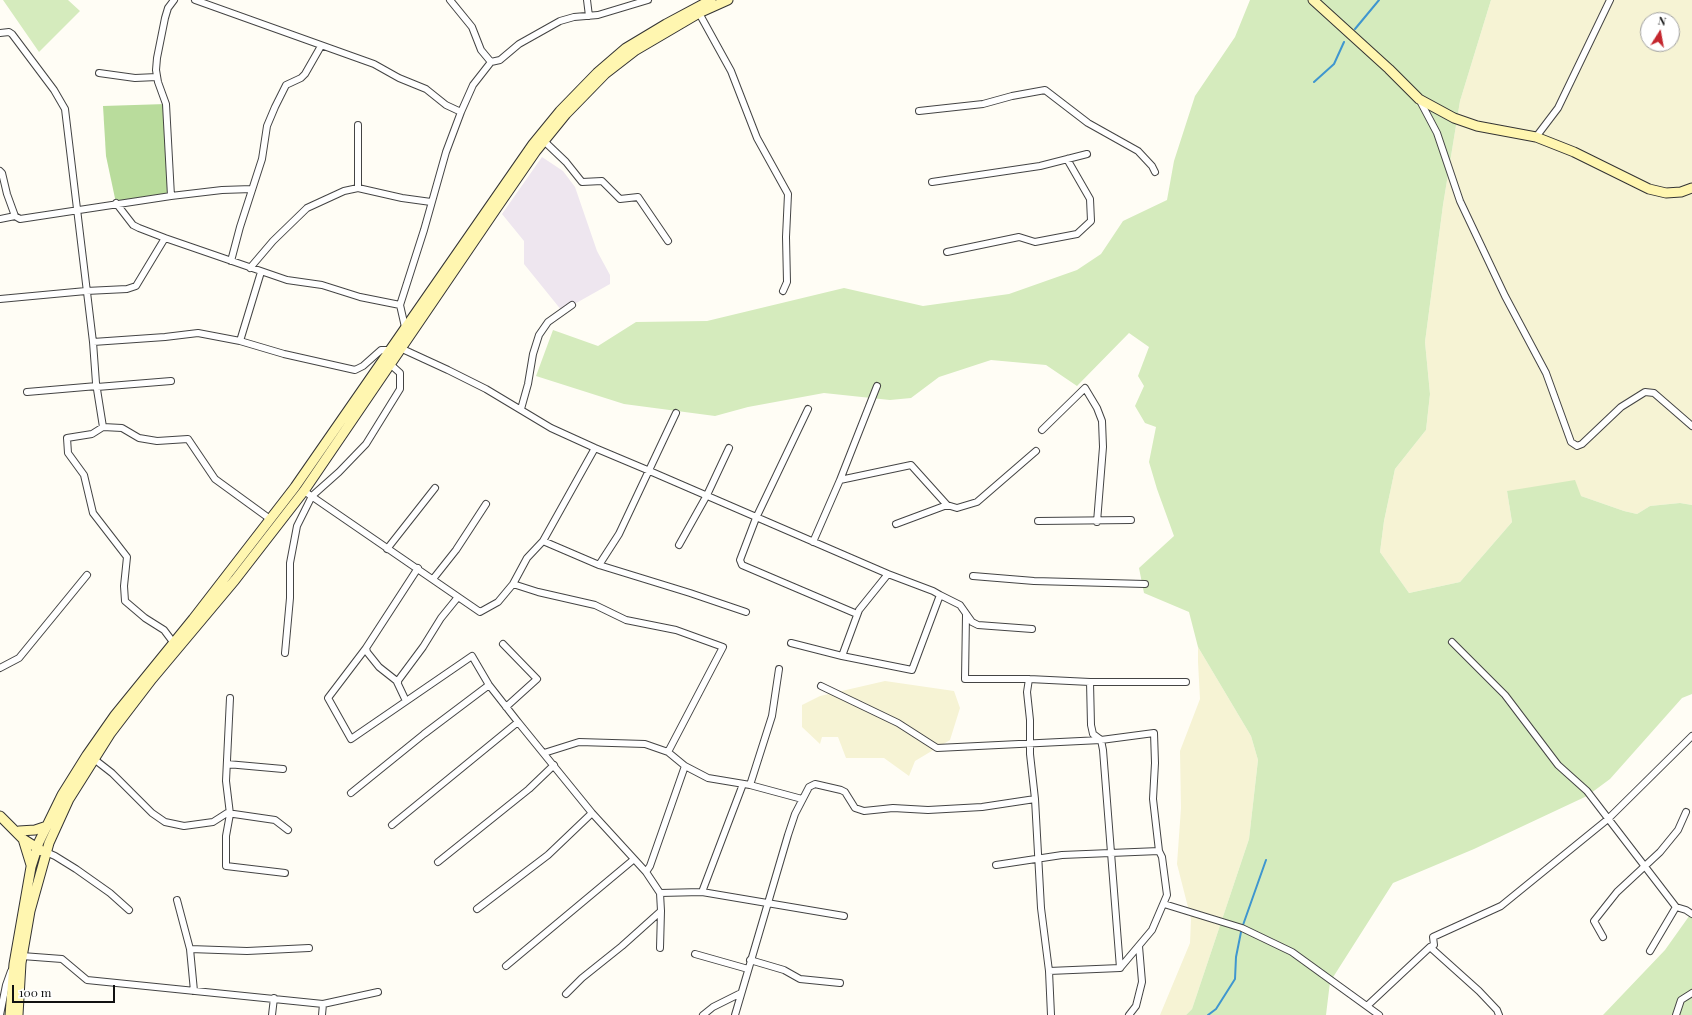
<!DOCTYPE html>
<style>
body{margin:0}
#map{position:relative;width:1692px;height:1015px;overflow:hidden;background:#fffdf5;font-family:"Playfair Display",serif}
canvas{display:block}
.north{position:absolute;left:1640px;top:12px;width:40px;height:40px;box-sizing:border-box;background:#fff;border:1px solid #a0a0a0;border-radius:50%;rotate:11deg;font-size:11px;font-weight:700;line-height:16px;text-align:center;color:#111}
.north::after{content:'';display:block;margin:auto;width:14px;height:18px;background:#c4262e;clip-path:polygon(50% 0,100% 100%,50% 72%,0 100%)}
.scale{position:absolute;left:12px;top:985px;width:103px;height:18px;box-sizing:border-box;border:2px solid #111;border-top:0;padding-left:5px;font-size:12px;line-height:14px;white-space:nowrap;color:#111;-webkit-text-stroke:3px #fff;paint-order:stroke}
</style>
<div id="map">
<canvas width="1692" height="1015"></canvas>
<div class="north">N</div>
<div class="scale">100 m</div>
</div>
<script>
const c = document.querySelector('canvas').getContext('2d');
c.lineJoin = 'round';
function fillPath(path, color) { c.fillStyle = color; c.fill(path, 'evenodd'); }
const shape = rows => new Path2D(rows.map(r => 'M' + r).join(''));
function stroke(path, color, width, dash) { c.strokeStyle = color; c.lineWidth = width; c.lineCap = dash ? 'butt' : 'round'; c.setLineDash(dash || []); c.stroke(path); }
fillPath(shape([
 [542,157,563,171,575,187,597,251,610,275,610,284,562,311,524,264,524,241,502,214]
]), '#eee6ef');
fillPath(shape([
 [1491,0,1692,0,1692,505,1680,503,1650,506,1637,514,1624,511,1581,496,1507,491,1512,522,1460,582,1409,593,1380,552,1384,521,1395,469,1426,430,1430,394,1425,342,1443,205,1460,101],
 [1648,20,1672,20,1672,44,1648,44],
 [1198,647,1251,736,1258,760,1249,839,1192,1009,1186,1015,1160,1015,1190,943,1191,919,1177,864,1181,808,1180,751,1200,699,1198,662],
 [885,681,954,691,960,708,950,740,915,761,909,776,884,758,846,758,838,737,822,737,820,744,802,727,802,705,820,696]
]), '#f6f3d4');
fillPath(shape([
 [3,0,68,0,80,11,39,52],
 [1250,0,1491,0,1460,101,1443,205,1425,342,1430,394,1426,430,1395,469,1384,521,1380,552,1409,593,1460,582,1512,522,1507,491,1575,480,1581,496,1624,511,1637,514,1650,506,1680,503,1692,505,1692,694,1682,698,1610,779,1587,796,1474,849,1393,883,1330,982,1326,1015,1186,1015,1192,1009,1249,839,1258,760,1251,736,1198,647,1189,612,1144,593,1139,568,1174,536,1157,489,1149,462,1156,427,1145,423,1135,406,1144,386,1138,376,1149,347,1129,333,1077,386,1046,365,991,360,939,377,911,398,890,400,824,393,748,407,715,416,624,404,536,376,553,330,598,346,636,322,707,321,844,288,923,306,1009,294,1077,270,1101,254,1123,221,1167,200,1174,161,1195,96,1235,37],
 [1692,912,1692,1015,1603,1015,1665,950]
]), '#d5ebbd');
fillPath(shape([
 [166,104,171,196,116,203,106,156,103,106]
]), '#b9dc9c');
stroke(shape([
 [1355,29,1379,0],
 [1314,82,1334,64,1344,42],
 [1243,925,1266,860],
 [1208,1015,1216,1009,1235,979,1236,957,1241,932]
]), '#3f96cf', 2);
const street = shape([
 [195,0,374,64,399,78,426,89,446,105,461,112],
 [450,0,472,27,481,50,491,62],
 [587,0,589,16],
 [699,13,731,71,757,138,788,194,786,237,787,282,783,291],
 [0,33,9,32,12,34,54,90,65,109,93,342,96,383,103,427,122,428,139,438,157,441,188,439,215,479,270,519],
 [99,73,135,78,157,77],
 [1419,99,1437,133,1460,201,1505,296,1546,373,1571,442,1577,446,1582,444,1621,407,1645,392,1654,393,1692,426],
 [919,111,983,104,1012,96,1045,90,1088,123,1138,151,1152,166,1155,172],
 [1536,137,1558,108,1610,0],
 [544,141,566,162,582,182,602,181,620,199,638,197,668,241],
 [0,171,2,173,7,194,15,216,20,219,171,196,222,190,252,189],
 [932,182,1040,166,1087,154],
 [358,188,402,198,431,202],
 [171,196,166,104,158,82,156,70,157,58,165,18,168,8,174,0],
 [0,219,15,216],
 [165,238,287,280,322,285,360,297,400,305,405,327],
 [947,252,1019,237,1035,242,1077,234,1091,221,1090,199,1067,159],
 [231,261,240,227,262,159,267,126,275,107,286,85,301,78,305,74,321,46],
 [250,268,273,241,307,208,344,191,358,188,358,125],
 [261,272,240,341,284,354,355,370,363,366,381,350,389,350],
 [0,299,86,291,127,289,136,286,165,238,139,228,133,225,116,203],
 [400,305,424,230,446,152,461,112,473,85,491,62,500,60,519,44,560,21,574,17,598,15,648,0],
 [93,342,165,337,198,333,240,341],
 [398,347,448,370,486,389,551,428,595,448,645,469,888,574,933,591,940,595,912,670,842,656,791,643],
 [97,387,171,381],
 [27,392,97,386],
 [521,409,528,384,533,354,539,335,548,322,572,305],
 [808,409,756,518,740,560,742,565,857,614],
 [103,427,92,434,67,438,68,453,84,475,93,513,127,557,124,586,125,601,145,618,164,630,173,642],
 [1042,430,1085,388,1097,408,1102,421,1103,447,1097,522],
 [840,480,877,386],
 [304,491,480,612,498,602,513,584,527,558,543,541,599,565,690,593,746,612],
 [1038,521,1131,520],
 [896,524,947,505],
 [543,541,595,448],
 [813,542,840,480,911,465,947,505,957,508,977,502,1036,451],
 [679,545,707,495,729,448],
 [387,549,435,488],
 [599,565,619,534,676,413],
 [973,576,1034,581,1145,584],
 [433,579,456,550,486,504],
 [513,584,538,592,595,605,626,620,676,630,723,647,668,752],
 [940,595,960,605,972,622,978,625,1032,629],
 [966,615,965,679,1029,679,1090,682,1186,682],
 [1452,642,1505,695,1558,765,1587,791,1676,907,1686,910,1692,914],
 [503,644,537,679,506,707],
 [366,648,328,698,351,739,472,656,489,685,518,722,392,825],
 [285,653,290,598,290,563,297,526,312,496,339,472,366,444,400,389,400,373,390,364],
 [842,656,859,610,888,574],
 [0,668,19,658,87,575],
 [1029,679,1027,692,1030,720,1030,754,1035,799,1041,908,1049,971,1051,1015],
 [398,682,379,667,367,652,366,648,418,568],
 [1090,682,1091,725,1093,734,1101,740,1103,750,1120,968],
 [821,686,898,723,937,748,1101,740,1154,733,1155,763,1153,799,1159,851,1162,857,1167,895,1152,930,1120,968,1049,971],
 [230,698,226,781,230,814,226,836,226,866,285,873],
 [406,701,397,682,423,647,441,618,458,597],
 [518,722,592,813,646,872,660,893,702,892,844,916],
 [544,753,579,742,645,744,668,752,685,766,708,778,750,785,802,799],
 [94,759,112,773,152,813,165,822,184,826,213,822,227,813,275,820,288,830],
 [227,764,283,769],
 [750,785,772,716,779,669],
 [351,793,424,734,489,685],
 [46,852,55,856,76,869,110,893,129,910],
 [438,862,529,789,554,765],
 [996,865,1062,855,1159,851],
 [646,872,650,866,685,766],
 [702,892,743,784],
 [177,900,190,949,194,991],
 [1164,904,1242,928,1292,952,1379,1015],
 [477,909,548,855,592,813],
 [1603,937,1594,921,1617,892,1660,852,1678,830,1686,812],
 [660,948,661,911],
 [190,949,247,951,309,948],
 [1650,951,1676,907],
 [695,954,748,969],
 [22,956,62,959,87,980,323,1004,378,992],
 [750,960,784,970,800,979,840,983],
 [506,966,633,860],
 [566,994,582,978,622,946,661,911,660,893],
 [1367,1006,1430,947],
 [0,1015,6,985,11,971],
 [272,1015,274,998],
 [322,1015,323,1004],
 [703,1015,713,1007,741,993],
 [735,1015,788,835,795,814,809,787,815,784,841,790,845,792,855,808,864,811,893,808,928,810,982,807,1035,799],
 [1129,1015,1136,1006,1142,982,1139,946],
 [1499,1015,1497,1010,1479,991,1430,947,1434,945,1433,937,1501,906,1608,819,1692,736],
 [1676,1015,1681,1000,1692,993]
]);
const secondary = shape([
 [1313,0,1389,69,1419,99,1454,118,1477,126,1536,137,1574,152,1649,189,1666,193,1681,192,1692,188],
 [0,816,23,839,42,851],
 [19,831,35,830,47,826],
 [23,839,31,865],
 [10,1015,14,964,31,867,39,842,62,795,87,755,115,715,193,619,295,487,533,144,560,111,597,73,626,48,666,24,711,0],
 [18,1015,21,963,30,911,49,843,69,799,110,734,152,679,235,580,304,491,496,209,536,151,566,114,605,74,636,50,699,13,728,0]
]);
stroke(street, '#444', 8);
stroke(secondary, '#333', 11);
stroke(street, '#fff', 6);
stroke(secondary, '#fff6b0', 9);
</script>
